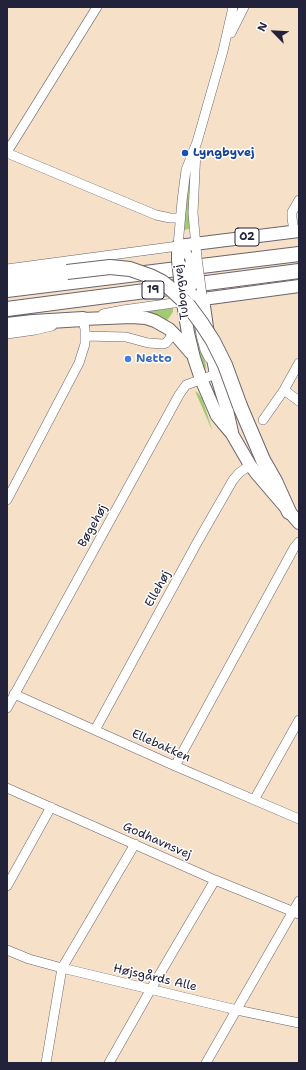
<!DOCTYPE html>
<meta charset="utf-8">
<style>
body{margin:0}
#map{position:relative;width:306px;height:1070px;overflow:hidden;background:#f6e0c7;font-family:"Shantell Sans",sans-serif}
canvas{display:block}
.frame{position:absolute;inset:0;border:8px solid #22223b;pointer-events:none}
.north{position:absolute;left:254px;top:12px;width:40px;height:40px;-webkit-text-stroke:3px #fff;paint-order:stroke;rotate:294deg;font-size:11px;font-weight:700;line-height:16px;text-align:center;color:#22223b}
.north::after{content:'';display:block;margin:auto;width:14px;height:18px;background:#22223b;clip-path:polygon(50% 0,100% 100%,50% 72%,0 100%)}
</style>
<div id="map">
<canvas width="306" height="1070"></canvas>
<div class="frame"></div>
<div class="north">N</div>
</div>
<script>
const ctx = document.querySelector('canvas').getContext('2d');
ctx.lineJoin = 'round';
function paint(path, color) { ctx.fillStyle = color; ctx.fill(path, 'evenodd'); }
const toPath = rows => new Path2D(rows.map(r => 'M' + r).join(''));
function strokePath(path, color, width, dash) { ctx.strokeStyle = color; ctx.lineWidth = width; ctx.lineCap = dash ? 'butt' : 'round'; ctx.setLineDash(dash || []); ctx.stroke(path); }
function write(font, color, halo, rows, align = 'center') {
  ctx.font = font + ' "Shantell Sans",sans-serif'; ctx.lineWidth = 3; ctx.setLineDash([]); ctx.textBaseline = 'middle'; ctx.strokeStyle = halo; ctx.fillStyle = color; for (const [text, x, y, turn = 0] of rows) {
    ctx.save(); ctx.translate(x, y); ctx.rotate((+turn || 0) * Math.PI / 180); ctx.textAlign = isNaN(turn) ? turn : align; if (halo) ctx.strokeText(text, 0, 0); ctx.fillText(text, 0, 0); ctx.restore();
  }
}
const green = toPath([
 [190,171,191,171,189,229,183,230,185,198],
 [173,308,173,312,166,322,143,312],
 [196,317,199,336,206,366,205,372,198,353,190,318],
 [195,391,198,393,202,398,212,429,212,430]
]);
const minor = toPath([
 [231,33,244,7],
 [196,150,193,213,197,258],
 [7,152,97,7],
 [7,153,156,215,170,218,180,218],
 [294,231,292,218,292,212,295,207,299,200],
 [178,246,182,201,186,170,197,142,223,51,233,7],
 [7,269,178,246,183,248,186,252,190,259],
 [195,296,201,335,205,350,209,358],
 [103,314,123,310,188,301],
 [7,334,35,330,52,326],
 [85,336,126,337,148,343,163,344,166,343,174,333],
 [284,390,299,401],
 [263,420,284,390,299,363],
 [7,500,79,363,85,344,85,329,83,319],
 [14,694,175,766,299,819],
 [7,708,179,395,186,385,216,374,214,370],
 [95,730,198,541,233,480,239,473,250,465],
 [175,766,294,548,299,542],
 [7,788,215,880,299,914],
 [254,800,299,720],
 [7,886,51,807],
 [7,950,29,959,62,968,237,1010,299,1023],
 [46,1063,62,968,135,844],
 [109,1063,151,989,215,880],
 [206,1063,299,901]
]);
const major = toPath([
 [178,260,178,246,299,231],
 [182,297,188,333,194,358,201,379,217,416,232,434,250,465,257,474,299,523],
 [83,319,131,317,146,318,155,321,169,329,178,338,191,353],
 [232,432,227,410,216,374,208,334,203,299,299,286]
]);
const highway = toPath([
 [7,280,67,272],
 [7,290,299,254],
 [7,309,299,271],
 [7,325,33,322,83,319],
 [240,406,263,460,275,481,289,512]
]);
const minorBridge = toPath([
 [197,258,202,295],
 [190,259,193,285],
 [182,265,186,275,188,287,190,290,195,296]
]);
const majorBridge = toPath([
 [178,260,182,297]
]);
const highwayBridge = toPath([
 [67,272,110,267,130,269,150,276,162,282,171,289,188,305,202,324,213,341,225,365,240,406]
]);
const markers = [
 [185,153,4,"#1a4fb4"],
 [128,359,4,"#3f7fe0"]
];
const shields = [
 [247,237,24],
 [153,290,22]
];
const shieldNames = [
 ["O2",247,237],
 ["19",153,290]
];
const transitNames = [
 ["Lyngbyvej",193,153]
];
const streetNames = [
 ["Tuborgvej",182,292,-97],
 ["Bøgehøj",93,526,-61],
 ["Ellehøj",158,589,-61],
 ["Ellebakken",161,746,24],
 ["Godhavnsvej",157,841,24],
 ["Højsgårds Alle",155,978,13]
];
const shopNames = [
 ["Netto",136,359]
];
paint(green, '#a4c974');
strokePath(minor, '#6c646c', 10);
strokePath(major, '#6c646c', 14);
strokePath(highway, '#6c646c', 16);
strokePath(minor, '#fff', 9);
strokePath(major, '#fff', 12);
strokePath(highway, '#fff', 14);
strokePath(minorBridge, '#6c646c', 10, []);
strokePath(majorBridge, '#6c646c', 14, []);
strokePath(highwayBridge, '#6c646c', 16, []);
strokePath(minorBridge, '#fff', 9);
strokePath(majorBridge, '#fff', 12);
strokePath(highwayBridge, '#fff', 14);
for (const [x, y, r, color] of markers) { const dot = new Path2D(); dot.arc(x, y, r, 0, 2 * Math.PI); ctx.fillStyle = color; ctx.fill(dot); strokePath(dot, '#fff', 1.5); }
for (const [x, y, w] of shields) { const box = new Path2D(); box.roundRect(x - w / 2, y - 9, w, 18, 3); ctx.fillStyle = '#fff'; ctx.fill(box); strokePath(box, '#22223b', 1); }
write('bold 11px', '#22223b', null, shieldNames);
write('bold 12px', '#164399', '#fff', transitNames, 'left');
write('12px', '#22223b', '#fff', streetNames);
write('bold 12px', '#366cbe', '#fff', shopNames, 'left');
</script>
